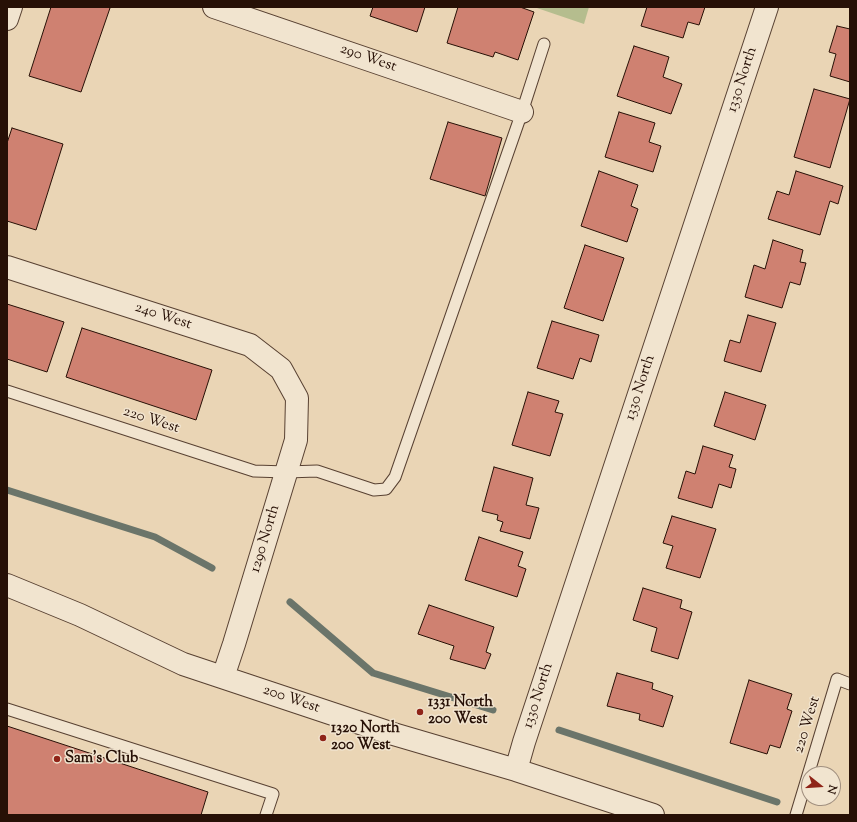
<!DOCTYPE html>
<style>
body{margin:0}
#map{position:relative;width:857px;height:822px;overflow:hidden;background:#ead5b5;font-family:"Sorts Mill Goudy",serif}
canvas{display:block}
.frame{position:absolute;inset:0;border:8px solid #271006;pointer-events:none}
.north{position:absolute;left:801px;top:766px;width:40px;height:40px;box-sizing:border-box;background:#f1e4cf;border:1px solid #a08f7f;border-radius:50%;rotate:107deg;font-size:11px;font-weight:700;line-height:16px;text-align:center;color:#271006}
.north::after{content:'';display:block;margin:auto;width:14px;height:18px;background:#8f2418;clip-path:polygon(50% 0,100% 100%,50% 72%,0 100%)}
</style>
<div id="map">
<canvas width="857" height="822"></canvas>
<div class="frame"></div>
<div class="north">N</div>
</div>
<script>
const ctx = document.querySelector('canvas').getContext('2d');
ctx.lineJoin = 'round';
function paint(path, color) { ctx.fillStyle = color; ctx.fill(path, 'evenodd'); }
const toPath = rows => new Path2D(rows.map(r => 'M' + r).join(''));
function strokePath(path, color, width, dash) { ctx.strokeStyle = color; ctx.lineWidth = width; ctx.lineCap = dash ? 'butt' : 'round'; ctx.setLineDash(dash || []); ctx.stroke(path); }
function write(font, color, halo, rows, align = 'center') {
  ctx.font = font + ' "Sorts Mill Goudy",serif'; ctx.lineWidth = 3; ctx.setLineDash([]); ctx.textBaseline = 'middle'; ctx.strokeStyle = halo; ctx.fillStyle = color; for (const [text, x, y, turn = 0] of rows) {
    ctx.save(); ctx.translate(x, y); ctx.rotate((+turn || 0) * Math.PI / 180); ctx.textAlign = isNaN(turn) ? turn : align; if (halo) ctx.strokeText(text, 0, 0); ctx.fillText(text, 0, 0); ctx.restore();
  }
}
const green = toPath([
 [534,7,589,7,584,24]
]);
const stream = toPath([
 [7,490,155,537,212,568],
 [290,602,373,673,493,710],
 [559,730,777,802]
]);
const building = toPath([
 [51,7,107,7,110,8,81,92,29,76,51,7],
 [373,7,425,7,417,32,370,16,373,7],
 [458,7,520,7,534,12,518,60,495,52,493,57,447,43,458,7],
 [647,7,705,7,699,25,688,22,683,38,641,26,647,7],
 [837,26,850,29,850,82,830,76,836,54,829,52,837,26],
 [634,46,669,57,663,77,682,84,671,114,617,96,634,46],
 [814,89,850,99,830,168,794,157,814,89],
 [619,112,655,123,649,142,661,146,653,172,605,157,619,112],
 [448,122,502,138,485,196,430,179,448,122],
 [12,128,63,144,36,230,7,221,7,143,12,128],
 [599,171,638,185,631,206,638,209,627,242,581,226,599,171],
 [796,171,843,186,838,204,830,201,820,235,768,219,777,191,789,195,796,171],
 [773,240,803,250,800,262,806,263,800,285,790,282,782,308,745,297,754,265,765,269,773,240],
 [585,245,624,258,603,321,564,308,585,245],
 [7,304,64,322,47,372,7,359,7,304],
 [748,315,776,323,761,372,724,361,730,340,740,343,748,315],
 [552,321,599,335,591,362,580,358,573,379,537,368,552,321],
 [82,328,212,370,196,420,66,377,82,328],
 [528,392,559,401,555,412,563,414,550,456,512,445,528,392],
 [725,392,766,405,755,440,714,426,725,392],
 [703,446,733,455,729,467,736,469,731,488,719,484,712,508,678,498,686,471,695,474,703,446],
 [494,467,533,478,526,505,539,508,530,539,500,531,503,522,497,520,498,515,482,511,494,467],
 [672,516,716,529,700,578,666,568,673,546,663,543,672,516],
 [479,537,523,552,518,566,526,569,517,597,465,580,479,537],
 [643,588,682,600,680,608,692,612,678,659,651,651,657,628,633,620,643,588],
 [429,605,494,627,486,652,491,654,485,669,450,659,454,646,418,634,429,605],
 [617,673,653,683,652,689,673,696,663,727,639,720,640,714,607,706,617,673],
 [749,680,792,694,787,709,792,711,780,748,770,745,767,754,730,743,749,680],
 [7,726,208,792,201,815,7,815,7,726]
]);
const lane = toPath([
 [7,391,254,471,287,472,317,471,374,490,386,489,395,477,522,112,544,44],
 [7,709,273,794,266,815],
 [796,815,837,679,850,684]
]);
const street = toPath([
 [214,7,522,112],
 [7,19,11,7],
 [7,267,250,345,281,369,297,398,296,440,234,644,223,677],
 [7,585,80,615,183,664,390,733,516,770,653,815],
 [516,770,524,742,767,7]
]);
const markers = [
 [420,712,4,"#8f2418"],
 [323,738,4,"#8f2418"],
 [57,759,4,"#8f2418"]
];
const streetNames = [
 ["290 West",368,59,19],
 ["1330 North",743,80,-72],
 ["240 West",163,317,18],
 ["1330 North",641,388,-72],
 ["220 West",151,421,18],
 ["1290 North",266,539,-73],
 ["1330 North",539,696,-72],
 ["200 West",291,700,19],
 ["220 West",808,725,-73]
];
const poiNames = [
 ["1331 North",428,703],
 ["200 West",428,720],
 ["1320 North",331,729],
 ["200 West",331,746],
 ["Sam's Club",65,759]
];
paint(green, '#b5bd8e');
strokePath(stream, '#6b756a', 7);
paint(building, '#cf8171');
strokePath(building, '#271006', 1);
strokePath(lane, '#584132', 13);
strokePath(street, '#584132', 24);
strokePath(lane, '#f1e4cf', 11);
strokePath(street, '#f1e4cf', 22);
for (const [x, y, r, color] of markers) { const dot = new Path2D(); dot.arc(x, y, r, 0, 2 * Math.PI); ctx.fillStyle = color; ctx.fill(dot); strokePath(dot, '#f1e4cf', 1.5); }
write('15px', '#271006', '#f1e4cf', streetNames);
write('bold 15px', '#271006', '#f1e4cf', poiNames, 'left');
</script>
